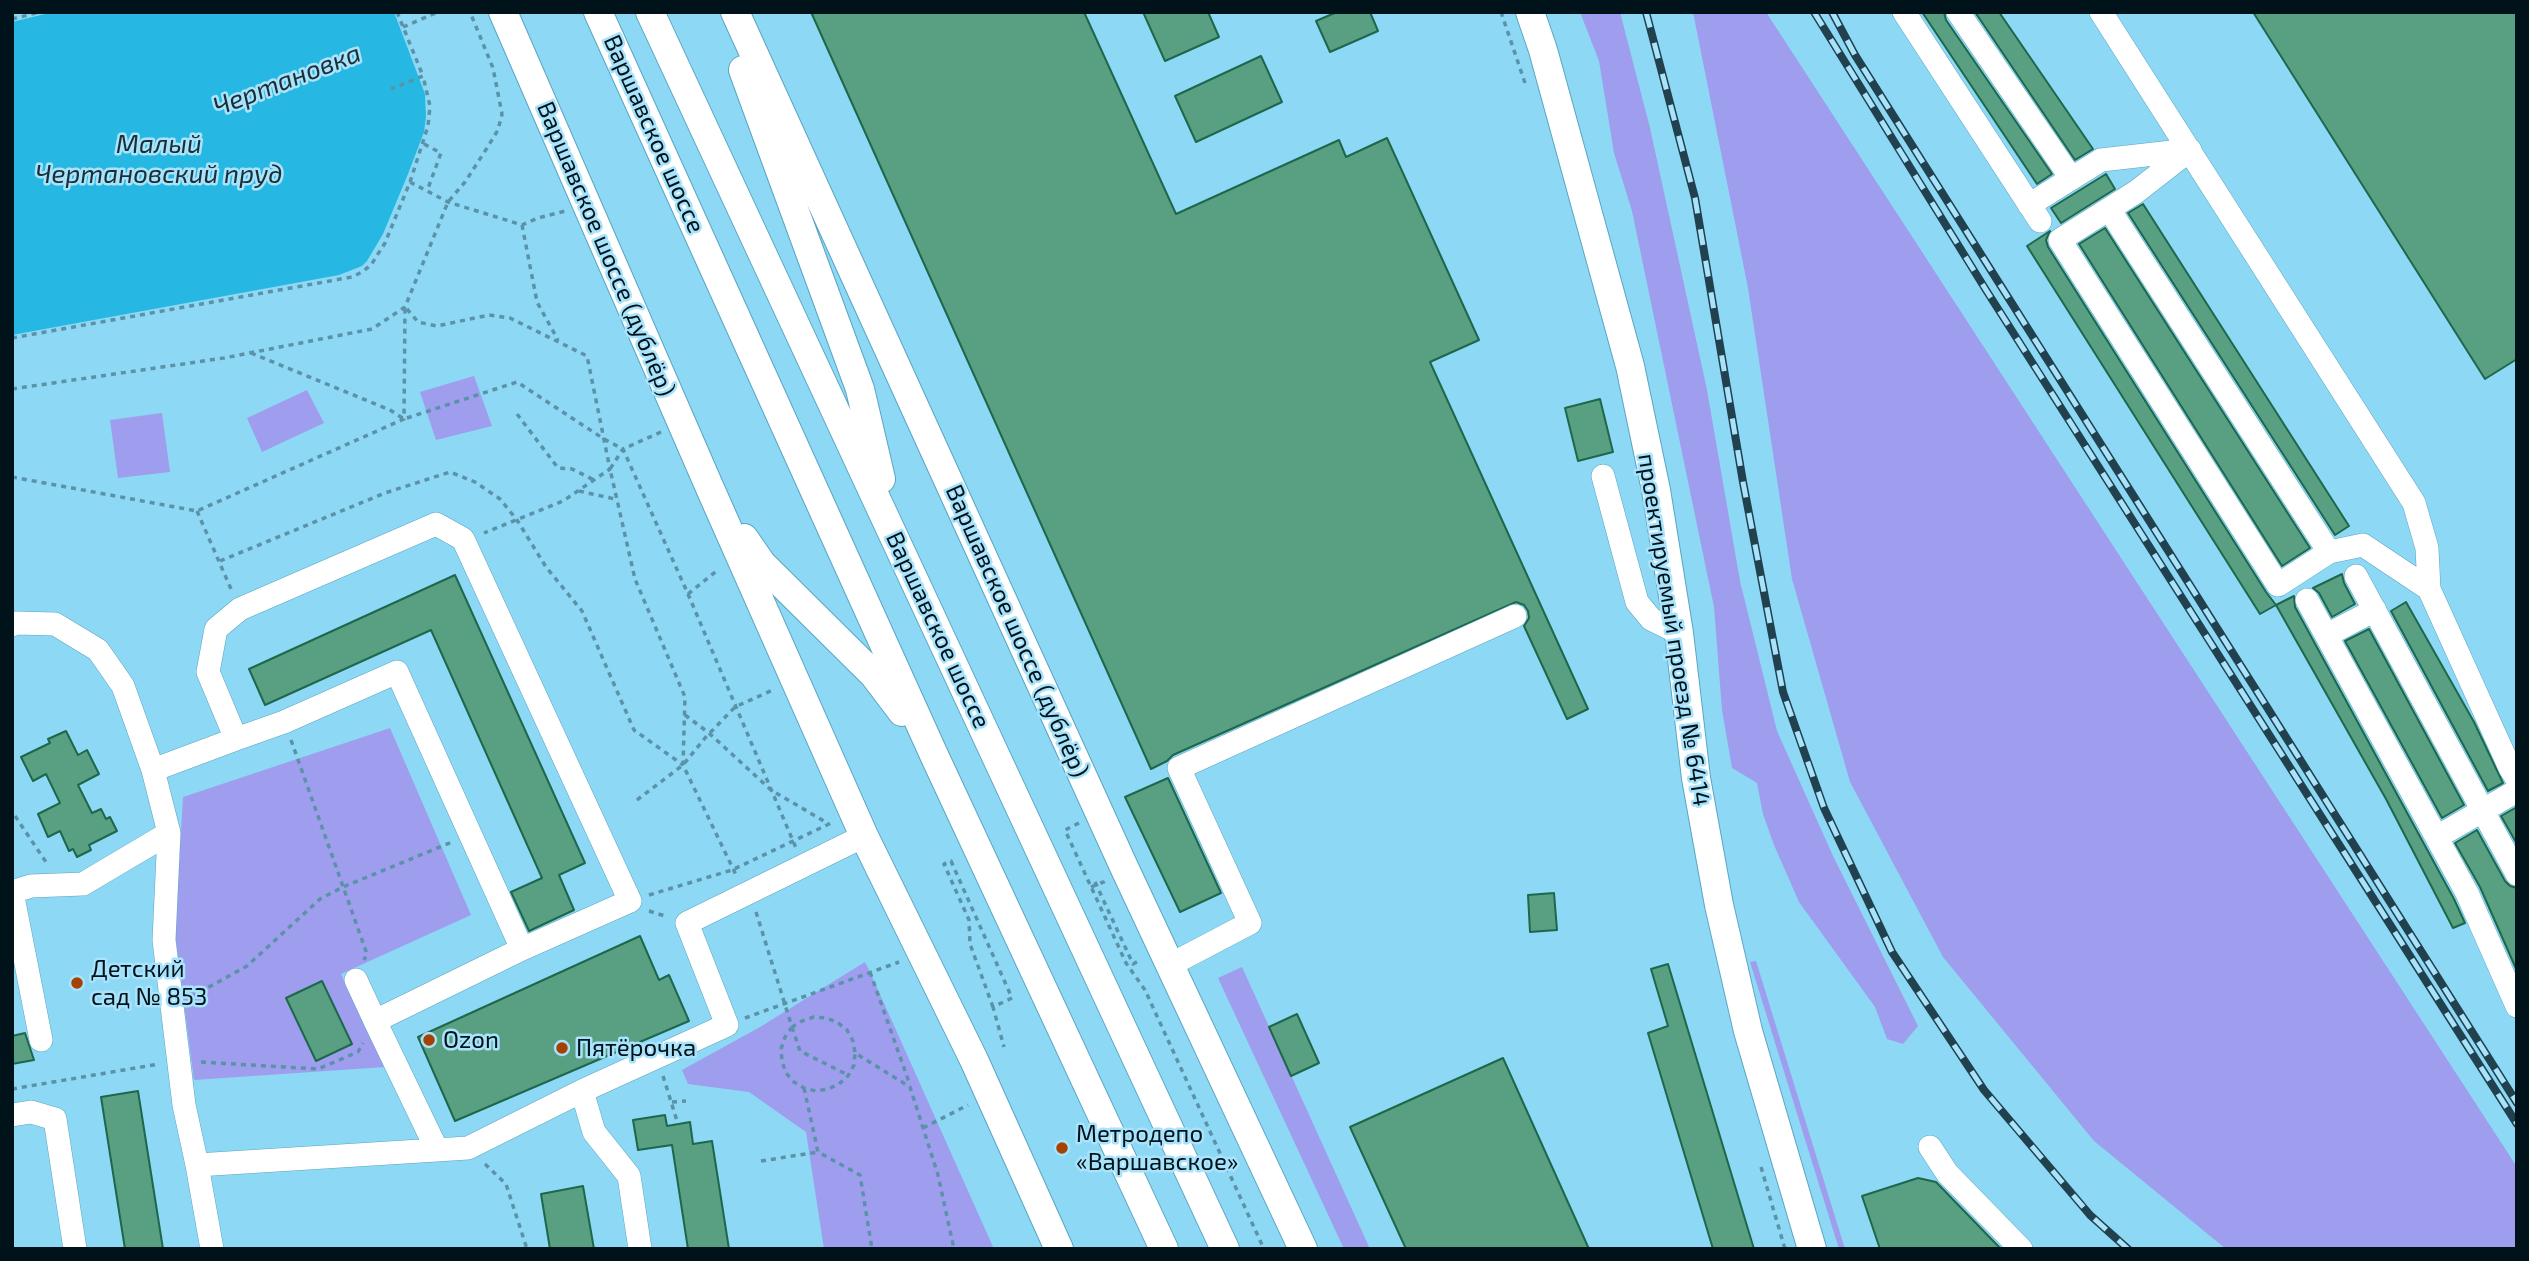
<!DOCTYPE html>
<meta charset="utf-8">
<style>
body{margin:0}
#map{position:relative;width:2529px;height:1261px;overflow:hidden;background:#8dd8f5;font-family:"Exo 2",sans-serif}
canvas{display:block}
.frame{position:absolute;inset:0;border:14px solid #00131b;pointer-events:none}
</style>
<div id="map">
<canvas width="2529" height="1261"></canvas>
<div class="frame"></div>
</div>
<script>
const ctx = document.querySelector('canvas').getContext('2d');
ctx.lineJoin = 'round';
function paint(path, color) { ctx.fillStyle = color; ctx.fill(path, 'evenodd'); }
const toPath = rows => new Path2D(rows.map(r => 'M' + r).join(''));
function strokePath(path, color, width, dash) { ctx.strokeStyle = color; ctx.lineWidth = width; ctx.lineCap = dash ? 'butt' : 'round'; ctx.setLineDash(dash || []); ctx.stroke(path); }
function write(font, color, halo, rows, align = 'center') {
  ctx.font = font + ' "Exo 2",sans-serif'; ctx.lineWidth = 5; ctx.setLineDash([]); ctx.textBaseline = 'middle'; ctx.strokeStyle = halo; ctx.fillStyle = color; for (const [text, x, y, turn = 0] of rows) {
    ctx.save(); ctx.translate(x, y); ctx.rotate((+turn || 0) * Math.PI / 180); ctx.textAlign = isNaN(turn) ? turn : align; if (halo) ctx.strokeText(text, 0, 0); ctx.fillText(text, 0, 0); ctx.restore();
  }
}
const green = toPath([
 [1580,12,1620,12,1650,128,1707,390,1740,581,1777,731,1833,856,1918,1026,1903,1044,1887,1039,1875,1007,1799,902,1774,845,1763,814,1757,783,1732,768,1722,710,1714,607,1632,211,1614,153,1599,61],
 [1693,12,1766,12,2517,1167,2517,1249,2226,1249,2094,1141,1943,957,1850,782,1792,579,1748,288],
 [474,376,492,426,436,440,420,392],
 [307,390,324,423,262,452,247,418],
 [162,413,170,472,118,478,110,420],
 [390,728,471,915,341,974,385,1067,194,1080,175,934,183,797],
 [1756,961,1845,1249,1839,1249,1750,962],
 [865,962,870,972,994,1249,824,1249,806,1132,749,1092,688,1084,682,1070,760,1027],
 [1242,967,1370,1249,1344,1249,1218,978]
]);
const water = toPath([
 [53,12,394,12,425,94,426,117,424,132,408,174,383,234,367,261,362,266,339,275,12,335,12,22]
]);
const building = toPath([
 [811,12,1084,12,1176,214,1339,140,1346,157,1387,138,1479,340,1430,362,1588,709,1567,719,1524,626,1529,618,1528,611,1524,605,1516,602,1173,755,1167,761,1151,769,811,12],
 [1143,12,1208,12,1219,37,1165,61,1143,12],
 [1337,12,1370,12,1378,31,1330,52,1316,21,1337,12],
 [1922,12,1944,12,1946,20,2052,174,2037,184,1922,12],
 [1975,12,1999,12,2093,149,2075,160,1975,12],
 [2253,12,2517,12,2517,359,2485,379,2253,12],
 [1261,56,1282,102,1196,142,1175,96,1261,56],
 [2106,174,2115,189,2061,223,2051,208,2106,174],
 [2143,204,2349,526,2335,535,2128,213,2143,204],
 [2105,228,2310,548,2282,566,2079,244,2105,228],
 [2050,231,2046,240,2048,247,2266,592,2276,605,2260,614,2027,246,2050,231],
 [1600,399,1613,452,1578,461,1565,408,1600,399],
 [2342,574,2344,583,2355,604,2332,617,2319,593,2313,588,2342,574],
 [455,575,585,863,559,875,574,910,529,931,511,892,542,878,431,630,265,705,249,669,455,575],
 [2294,596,2295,607,2454,899,2465,923,2453,928,2386,799,2276,605,2294,596],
 [2406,602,2474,722,2503,783,2488,791,2391,611,2406,602],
 [2369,629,2464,805,2442,818,2345,641,2369,629],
 [66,731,78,755,87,750,99,774,78,785,92,813,101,809,106,819,110,817,117,831,89,845,91,850,77,857,73,849,69,851,60,831,48,837,38,814,60,803,46,774,33,781,21,757,50,743,48,739,66,731],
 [1168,778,1221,893,1180,912,1125,797,1168,778],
 [2517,807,2517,844,2501,816,2517,807],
 [2477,830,2505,881,2510,886,2517,888,2517,971,2480,887,2455,843,2477,830],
 [1554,893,1557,930,1530,932,1528,895,1554,893],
 [640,936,659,980,669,975,689,1021,455,1121,418,1037,640,936],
 [1668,964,1754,1249,1713,1249,1648,1033,1668,1026,1651,969,1668,964],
 [322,981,352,1044,316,1061,286,998,322,981],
 [1297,1014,1319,1063,1291,1076,1269,1027,1297,1014],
 [25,1033,34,1060,12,1064,12,1036,25,1033],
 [1503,1058,1589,1249,1406,1249,1350,1127,1503,1058],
 [138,1091,163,1249,125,1249,101,1097,138,1091],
 [665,1115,667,1126,690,1122,693,1144,712,1141,729,1249,688,1249,672,1145,638,1150,633,1120,665,1115],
 [1918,1178,1936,1182,2001,1249,1880,1249,1862,1196,1918,1178],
 [583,1186,594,1249,550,1249,541,1194,583,1186]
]);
const path = toPath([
 [397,12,423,76],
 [1501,12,1525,83],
 [12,19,40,12],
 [403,27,438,12],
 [424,144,441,153,427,191],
 [410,182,448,202,522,225,538,218,565,211],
 [522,225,537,302,558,340],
 [407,309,418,322,437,326,489,315,510,318,587,356,610,469,563,501,484,533],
 [12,338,352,277,362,272,371,265,385,243,410,182,428,126,430,106,423,76,391,89],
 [251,353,390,410,404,419,517,382,604,439,623,449,688,594,796,848],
 [12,389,224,358,372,329,405,307,448,202,465,182,487,148,498,130,502,114,493,68,470,12],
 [517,414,558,468,572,469,594,480],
 [661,432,623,449,610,469,635,579,685,697,683,765,736,875],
 [12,477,197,511,404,419,405,307],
 [579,491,615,499],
 [197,511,231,589],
 [220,561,385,493,450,472,475,482,500,499,517,520,546,567,582,611,634,730,683,765],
 [688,594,719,569],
 [685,715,709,733,771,790,829,824],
 [291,740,367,954,364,960],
 [637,800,683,765,705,738,735,707,775,689],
 [15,816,48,865],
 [1079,823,1065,830,1126,963,1145,990,1264,1249],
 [1095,882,1133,964,1140,960],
 [1091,887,1103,882,1104,884],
 [649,895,732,870,829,824,832,820],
 [649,911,668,917],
 [756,912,792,1027,802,1021,814,1017,826,1018,837,1022,847,1030,853,1041,855,1053,910,1087,938,1175,954,1249],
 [870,972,910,1085],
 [191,997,247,966,320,899,343,887,452,842],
 [993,1007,970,944,969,920,944,864,951,861,1012,998,993,1007,1004,1047],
 [745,1018,899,962],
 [792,1027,785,1037,781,1049,782,1061,786,1073,794,1082,804,1088,816,1091,828,1089,839,1084,848,1076,854,1065,855,1053],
 [792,1027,800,1051,848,1075],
 [201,1062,318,1069,358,1052,363,1043],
 [663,1076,678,1124],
 [804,1088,818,1152,860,1175,872,1249],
 [12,1089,159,1064],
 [672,1102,686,1101],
 [923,1128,968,1105],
 [761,1161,818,1152],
 [485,1164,506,1184,527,1249],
 [1761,1167,1785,1249]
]);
const minor = toPath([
 [1904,12,2040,221],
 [1958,12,2071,178],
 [2101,12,2414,503,2427,548,2429,589,2510,768,2517,779],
 [2190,150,2136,192,2060,240,2278,585,2329,552,2363,545,2429,589],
 [2029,205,2101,160,2190,150],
 [2109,209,2329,552],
 [1603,476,1637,602,1651,619,1679,633],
 [2356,576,2517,874],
 [2307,600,2467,893,2517,1006],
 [12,625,16,623,55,624,98,650,123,686,153,770],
 [2327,635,2375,610],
 [236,739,284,722,397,672,522,949],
 [2437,837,2513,793],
 [1170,965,1250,923,1179,768,1515,616],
 [356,980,375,1021],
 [41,1040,12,892,31,886,83,884,169,833],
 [582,1091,594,1132,629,1176,640,1249],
 [12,1115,31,1112,55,1119,75,1249],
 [1930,1147,1947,1173,2021,1249],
 [197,1165,184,1105,164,940,169,833,153,770,236,739,208,672,216,629,240,609,436,524,463,539,630,901,522,949,375,1021,437,1150],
 [212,1249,197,1165,468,1148,582,1091,727,1025,687,923,864,836]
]);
const major = toPath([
 [503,12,709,486,864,836,974,1060,1059,1249],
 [598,12,934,755,1164,1249],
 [650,12,1225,1249],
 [735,12,1124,867,1303,1249],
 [1530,12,1543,50,1630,366,1656,490,1679,633,1696,778,1719,905,1748,1031,1812,1249],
 [743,70,860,389,881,479],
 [744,538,762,564,874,675,902,712]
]);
const rail = toPath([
 [1646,12,1695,198,1743,482,1783,692,1824,808,1892,952,1984,1090,2090,1215,2128,1249],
 [1814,12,1986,290,2517,1124],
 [1832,12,1855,55,2517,1103]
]);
const markers = [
 [77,983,7,"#a44103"],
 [429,1040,7,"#a44103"],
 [562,1048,7,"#a44103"],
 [1062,1148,7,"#a44103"]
];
const streetNames = [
 ["Варшавское шоссе",654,134,66],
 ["Варшавское шоссе (дублёр)",606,249,67],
 ["Варшавское шоссе",938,630,65],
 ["проектируемый проезд № 6414",1674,630,81],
 ["Варшавское шоссе (дублёр)",1017,631,66]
];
const poiNames = [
 ["Детский",91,969],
 ["сад № 853",91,997],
 ["Ozon",443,1040],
 ["Пятёрочка",576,1048],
 ["Метродепо",1076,1134],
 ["«Варшавское»",1076,1162]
];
const waterNames = [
 ["Чертановка",287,80,-21],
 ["Малый",159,144],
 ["Чертановский пруд",159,174]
];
paint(green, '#9f9dee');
paint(water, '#26b8e3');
paint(building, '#599f81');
strokePath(building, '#1d684c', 2);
strokePath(minor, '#5aa5c1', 24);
strokePath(major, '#5aa5c1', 30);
strokePath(path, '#5b92a8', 3.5, [5, 5]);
strokePath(minor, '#fff', 23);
strokePath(major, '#fff', 28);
strokePath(rail, '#21414e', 8);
strokePath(rail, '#a8e3fb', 5, [16]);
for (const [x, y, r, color] of markers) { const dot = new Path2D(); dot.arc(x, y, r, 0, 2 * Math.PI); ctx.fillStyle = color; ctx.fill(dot); strokePath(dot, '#a8e3fb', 2.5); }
write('24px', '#00131b', '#a8e3fb', streetNames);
write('24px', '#00131b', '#a8e3fb', poiNames, 'left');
write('italic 26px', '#192f37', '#a8e3fb', waterNames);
</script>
